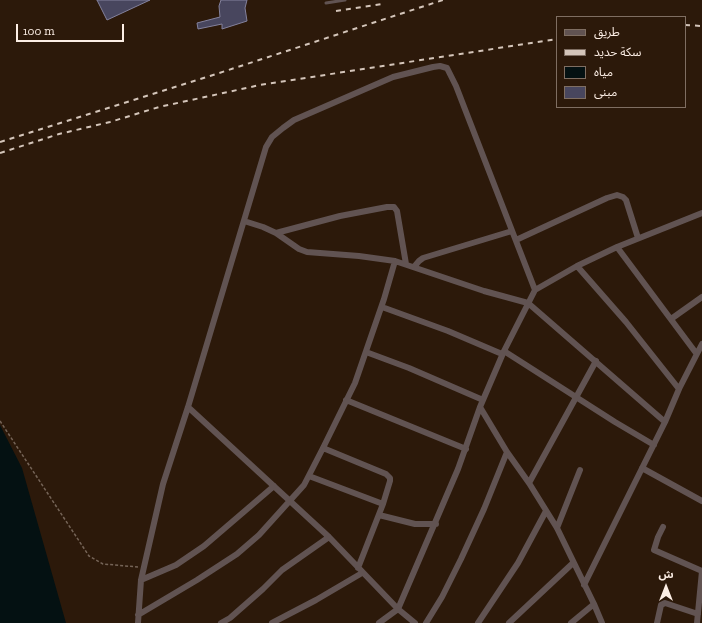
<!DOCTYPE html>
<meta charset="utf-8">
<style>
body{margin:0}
#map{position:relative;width:702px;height:623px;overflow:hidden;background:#2c190a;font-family:"Zilla Slab","Noto Sans Arabic",serif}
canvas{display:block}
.legend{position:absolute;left:556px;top:16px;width:130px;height:92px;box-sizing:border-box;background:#2c190a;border:1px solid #7f6e62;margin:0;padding:5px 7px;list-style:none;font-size:12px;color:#fceee5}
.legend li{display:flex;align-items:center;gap:8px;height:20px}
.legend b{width:20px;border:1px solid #7f6e62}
.north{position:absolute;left:646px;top:567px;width:40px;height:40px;-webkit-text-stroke:3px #2c190a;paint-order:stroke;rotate:0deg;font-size:11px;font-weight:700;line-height:16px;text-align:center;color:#fceee5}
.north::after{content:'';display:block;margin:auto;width:14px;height:18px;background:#fceee5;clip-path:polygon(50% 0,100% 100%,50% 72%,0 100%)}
.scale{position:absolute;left:16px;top:24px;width:108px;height:18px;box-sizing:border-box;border:2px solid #fceee5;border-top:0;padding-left:5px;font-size:12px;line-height:14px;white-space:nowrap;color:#fceee5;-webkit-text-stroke:3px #2c190a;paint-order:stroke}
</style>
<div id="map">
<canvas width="702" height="623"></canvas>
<ul class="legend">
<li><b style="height:5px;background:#615352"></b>طريق</li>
<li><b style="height:5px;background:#d4c5ba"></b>سكة حديد</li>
<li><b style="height:11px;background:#041112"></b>مياه</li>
<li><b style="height:11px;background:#48465e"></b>مبنى</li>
</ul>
<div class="north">ش</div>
<div class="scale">100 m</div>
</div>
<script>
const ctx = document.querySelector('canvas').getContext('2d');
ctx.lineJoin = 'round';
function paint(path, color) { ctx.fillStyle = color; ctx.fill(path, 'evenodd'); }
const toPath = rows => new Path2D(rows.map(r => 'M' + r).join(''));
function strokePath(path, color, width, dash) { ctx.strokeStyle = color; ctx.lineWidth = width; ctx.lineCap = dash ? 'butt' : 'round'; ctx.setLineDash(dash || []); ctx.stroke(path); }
const water = toPath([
 [0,425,22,468,66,623,0,623]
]);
const building = toPath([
 [97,0,150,0,107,20,97,0],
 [221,0,247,0,245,8,247,21,222,29,222,24,198,29,197,23,220,17,219,6,221,0]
]);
const path = toPath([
 [0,421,89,556,103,564,138,567]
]);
const lane = toPath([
 [326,3,345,0]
]);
const street = toPath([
 [244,221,263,227,276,233,299,249,307,252,359,256,395,261],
 [276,233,340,216,387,207,394,207,397,211,406,264],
 [516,240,607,198,617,195,623,197,626,200,638,238],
 [617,247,696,353],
 [577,266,626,322,679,389],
 [414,267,419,261,423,258,512,231],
 [382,307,448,331,502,354],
 [671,319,702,297],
 [504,351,615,422,654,445],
 [366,352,409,368,483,400],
 [346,400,466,449],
 [188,407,329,537,398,609,415,623],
 [323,448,386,474,390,478,390,481,383,504,358,568],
 [642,468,702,501],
 [309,476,383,504],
 [529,483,596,361],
 [379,515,415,524,436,524],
 [663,527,658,537,654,550,702,571],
 [557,528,580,470],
 [141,580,176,565,204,546,274,486],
 [584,585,665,422,679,389,702,344],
 [138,615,197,580,237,554,259,535,304,485,323,448,355,383,384,299,395,261,484,291,528,303,665,422],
 [138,623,141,580,163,484,188,407,266,147,272,137,283,128,294,120,393,77,433,67,440,66,447,68,456,86,535,290],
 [221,623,230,618,263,589,282,570,329,537],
 [272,623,316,600,362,573],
 [379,623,398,609,458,469,480,407],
 [426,623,442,597,461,559,484,509,507,452],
 [478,623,518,563,546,511],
 [509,623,573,563],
 [571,623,594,604],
 [602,623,594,604,557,528,529,483,507,452,480,407,504,351,535,290,577,266,617,247,702,213],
 [657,623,661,605,665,603,698,614],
 [697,623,702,571]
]);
const rail = toPath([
 [336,11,382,4],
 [685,25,702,26],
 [0,142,210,76,443,0],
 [0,153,59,134,110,122,159,107,260,85,557,39]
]);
paint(water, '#041112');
paint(building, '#48465e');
strokePath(building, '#84829d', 1);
strokePath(path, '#756457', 1.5, [3, 2]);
strokePath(lane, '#615352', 3);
strokePath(street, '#615352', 6);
strokePath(rail, '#d4c5ba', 2, [5, 5]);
</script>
